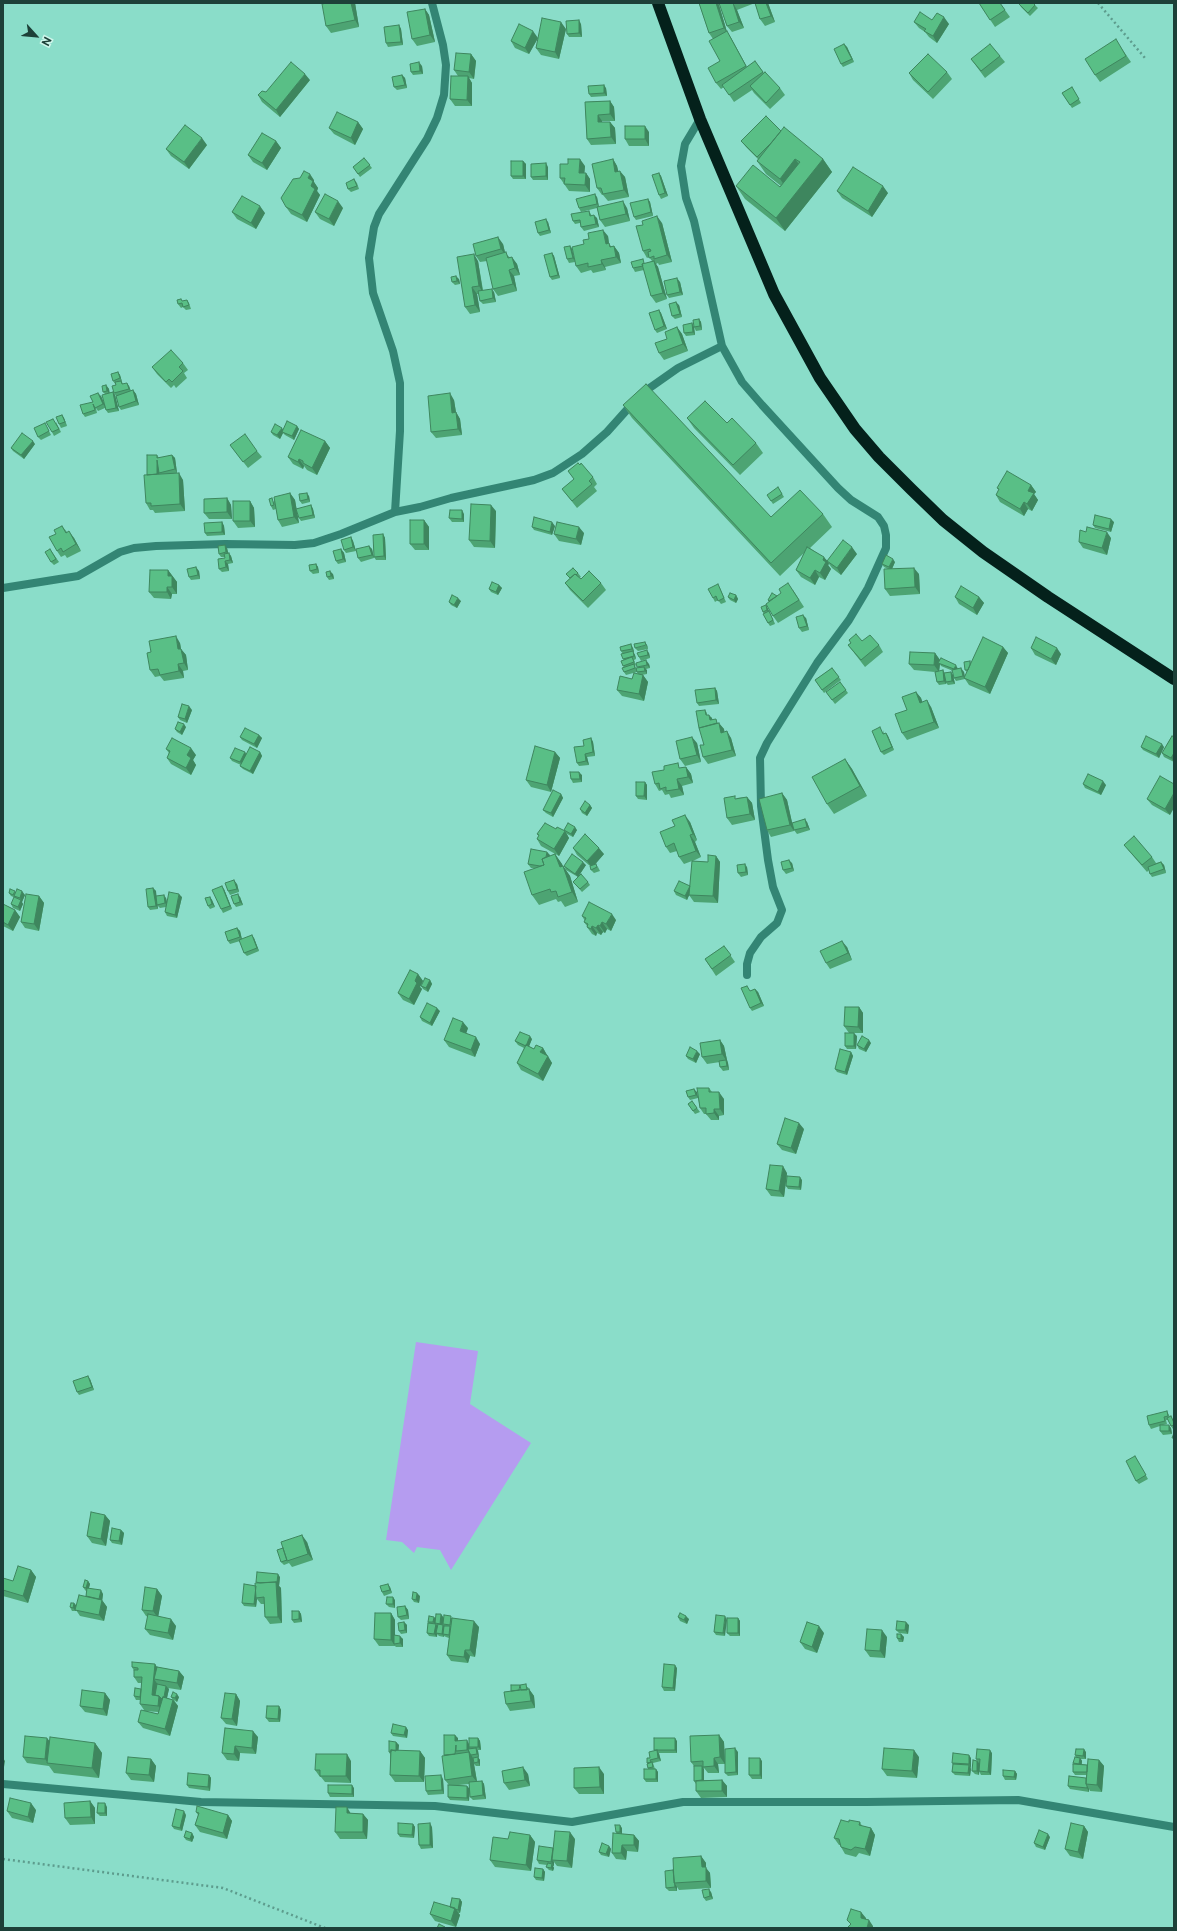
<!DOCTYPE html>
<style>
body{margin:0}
#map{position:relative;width:1177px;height:1931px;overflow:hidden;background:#8addc9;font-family:"Public Sans",sans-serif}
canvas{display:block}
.frame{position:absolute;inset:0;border:4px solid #1d4038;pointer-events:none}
.north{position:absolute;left:16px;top:16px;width:40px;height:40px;-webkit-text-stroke:3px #cdf5ea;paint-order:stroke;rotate:117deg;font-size:11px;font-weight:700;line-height:16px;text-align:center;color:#1d4038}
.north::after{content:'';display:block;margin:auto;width:14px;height:18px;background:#1d4038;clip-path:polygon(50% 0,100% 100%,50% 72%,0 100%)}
</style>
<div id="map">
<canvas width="1177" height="1931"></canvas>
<div class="frame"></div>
<div class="north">N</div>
</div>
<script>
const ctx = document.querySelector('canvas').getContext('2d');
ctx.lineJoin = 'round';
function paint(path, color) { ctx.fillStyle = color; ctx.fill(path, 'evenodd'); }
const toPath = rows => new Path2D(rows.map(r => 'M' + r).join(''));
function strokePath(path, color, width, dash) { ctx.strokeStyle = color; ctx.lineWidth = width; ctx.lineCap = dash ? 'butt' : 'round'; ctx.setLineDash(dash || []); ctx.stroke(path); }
const green = toPath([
 [416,1342,478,1351,470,1404,531,1443,451,1570,440,1550,417,1547,414,1553,402,1542,386,1540]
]);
const path = toPath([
 [1098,3,1145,58],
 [3,1859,223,1888,325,1928]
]);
const street = toPath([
 [700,119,685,144,681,166,686,198,694,221,722,346,742,382,762,405,838,488,851,500,878,517,884,526,886,535,886,548,868,588,849,620,817,663,767,743,760,758,761,806,768,860,773,887,782,910,777,923,761,937,750,953,747,964,747,975],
 [641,394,678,368,722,346],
 [395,512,400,431,400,383,393,351,373,293,369,258,374,227,379,214,427,139,437,118,444,95,446,65,443,45,432,3],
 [3,588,78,576,120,552,134,548,156,546,225,544,295,545,314,543,341,534,395,512,420,507,451,498,534,480,553,473,582,454,607,432,633,403],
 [3,1784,201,1802,435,1806,572,1822,683,1802,867,1802,1018,1800,1174,1827]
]);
const highway = toPath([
 [658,3,700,119,774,294,820,378,855,429,879,457,911,489,943,520,983,552,1048,597,1174,679]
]);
const wall = toPath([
 [327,3,355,3,359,27,331,33,326,26],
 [699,3,718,3,719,5,727,32,731,38,747,67,755,61,764,73,780,88,785,95,770,109,754,93,752,90,734,102,724,87,721,89,716,83,720,61,713,39,709,33],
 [719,3,755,3,737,10,744,28,732,32,727,26],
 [755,3,768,3,775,22,765,26,760,19],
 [979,3,1000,3,1010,17,995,27],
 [1019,4,1035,5,1038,8,1030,16,1021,7],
 [425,9,429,15,435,42,417,46,412,39],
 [932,20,949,24,937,43,929,37,925,32,919,28,914,22],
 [581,24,582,37,569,37,567,34],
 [399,25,401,29,403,45,388,47,386,43],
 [566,29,559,59,541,55,536,48],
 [538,38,529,54,515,48,511,41],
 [844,44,847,47,854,62,843,67,841,64],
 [1120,46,1131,62,1100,82,1095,75],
 [471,54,476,61,474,79,469,78,472,83,472,106,455,106,450,99,458,76,454,70],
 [1000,56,1005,62,985,78,971,59],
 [422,66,423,74,413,75,411,72],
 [947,72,952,79,933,99,913,80,909,73],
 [402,75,405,78,407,88,397,90,394,87],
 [310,80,280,117,262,102,258,95,266,92],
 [1072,87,1081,103,1072,108,1062,93],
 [606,88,607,96,591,97,589,94],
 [610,101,614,107,615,121,602,121,602,122,610,122,615,128,616,144,591,145,587,139,585,102],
 [358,122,363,129,355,145,334,134,329,128],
 [781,131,823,159,832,172,785,231,745,199,736,186,780,187,781,186,766,174,757,161,758,159,746,147,741,141],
 [649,132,649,146,629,146,625,139],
 [276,141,281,148,267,170,253,162,248,155],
 [207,145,189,169,171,156,166,149],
 [364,158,372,168,360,177,353,167],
 [613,159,617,166,618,171,625,177,629,197,608,201,603,195,602,195,597,188],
 [523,161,526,164,526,179,513,179,511,176],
 [585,166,584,173,586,173,590,179,590,192,569,191,560,178],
 [548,167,548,180,533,180,531,177],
 [659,173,661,176,668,196,661,199,659,195],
 [354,179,357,183,359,189,351,192,348,189],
 [314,180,314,182,318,188,317,191,320,195,307,222,291,214,286,207],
 [837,191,888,193,872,217,842,198],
 [597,197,599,207,627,208,630,221,605,227,600,220,597,208,581,212,579,208],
 [648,199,650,202,653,216,636,220,634,217],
 [343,208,334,226,320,219,315,212],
 [589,211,592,216,597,218,599,227,584,231,581,227,580,223,575,224,573,221],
 [232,212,265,213,256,229,237,219],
 [548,222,551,233,540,236,538,233],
 [662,223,672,262,659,265,658,263,656,264,658,267,667,299,656,303,651,296,644,270,635,272,633,268,652,261,649,257,647,258,643,251],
 [608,236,609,244,611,247,614,246,619,253,621,263,605,267,606,270,593,273,591,270,581,273,576,266,584,244],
 [503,244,505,253,517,264,520,275,514,276,517,291,498,296,493,289,487,261,480,262,476,256],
 [570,246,572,249,575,262,569,263,567,259],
 [552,253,554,256,560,278,552,280,550,277],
 [478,261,483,290,494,292,496,302,483,304,480,301,479,294,477,294,480,312,470,314,465,307],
 [459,279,460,284,455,285,452,282],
 [680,282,683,295,669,298,667,295],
 [187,300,189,303,191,309,186,310,183,307,181,308,178,304],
 [679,305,682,317,675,319,672,316],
 [659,310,661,313,667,329,657,333,655,330],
 [699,319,701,322,702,330,696,331,694,327],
 [692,323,694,327,695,335,686,336,684,333],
 [677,327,682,334,688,351,664,360,659,353,667,339],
 [183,363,188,370,184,373,187,378,176,388,174,385,171,388,157,374,152,367],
 [118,372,120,375,122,382,123,384,129,386,131,391,133,390,136,394,139,405,121,410,119,407,116,396,114,393,116,385,113,381],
 [106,385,109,389,109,393,113,392,115,395,119,411,108,413,106,410,105,408,98,411,96,408,97,413,85,417,83,414,93,402,101,396,105,405,105,394,103,392],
 [454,400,456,412,460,419,462,435,436,438,431,432],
 [623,405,771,517,823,514,832,527,810,548,828,561,857,554,841,575,832,568,829,564,828,565,831,569,825,580,819,577,815,585,801,577,796,570,804,553,780,576,632,418],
 [62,415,64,418,67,426,61,428,59,424],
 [687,418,727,423,756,443,763,453,740,475,694,428],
 [56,422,61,432,54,436,52,432],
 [297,426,299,429,294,440,285,435,283,433,280,439,273,435,271,432,283,430],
 [47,427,51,435,41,440,38,437],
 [325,441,330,448,317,475,307,470,304,466,303,469,293,464,288,457],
 [35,444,24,459,13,451,11,448],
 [230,445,257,451,262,457,248,468],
 [157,455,159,458,172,455,175,458,177,473,173,474,183,480,185,511,155,513,153,510,150,510,146,503,147,475],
 [580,465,593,477,597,484,594,487,597,491,577,508,562,489,574,479,568,471],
 [1031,485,1036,492,1034,494,1038,500,1032,511,1028,509,1024,516,1000,502,996,495,999,490,997,488],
 [778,487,784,497,773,504,771,501],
 [290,493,295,500,299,523,282,527,278,520,276,509,273,510,271,506,274,501],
 [309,496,310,502,302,504,300,501],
 [227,498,231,505,232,519,209,519,204,513],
 [250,501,254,508,255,527,238,528,233,521],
 [311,505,313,509,315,518,301,521,299,518],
 [496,511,495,548,474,547,469,540],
 [464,514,464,522,452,522,449,518],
 [424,520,429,527,429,550,415,550,410,544],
 [222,522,224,526,225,535,207,536,205,533],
 [1114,522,1111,532,1095,528,1093,525],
 [62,526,67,532,74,538,81,551,67,558,65,555,61,557,57,551,56,534],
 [555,526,552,535,534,530,532,527],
 [584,533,581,545,559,541,554,534],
 [383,534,385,538,386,560,376,560,374,557],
 [351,537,353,541,356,551,346,553,344,550],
 [1111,538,1107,555,1083,548,1079,542],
 [369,546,372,549,374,558,361,562,358,558],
 [227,548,228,553,231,556,233,563,228,564,229,571,222,572,219,569,225,558,225,557,221,557,219,554],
 [50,549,59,562,54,565,51,562],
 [341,549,344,553,346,562,338,564,336,561],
 [895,562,892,569,919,574,920,594,890,596,885,589,888,569,884,567,882,564],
 [316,564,318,567,319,573,313,574,310,571],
 [168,570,177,582,177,594,172,594,171,599,154,598,149,592],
 [199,571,200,579,191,580,189,577],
 [578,573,581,577,579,578,581,579,601,583,606,590,588,608,570,590,565,583,570,578,566,574],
 [333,574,334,579,329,580,327,577],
 [499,585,502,588,498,595,491,592,489,589],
 [720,588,726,602,721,604,718,600,715,602,713,598],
 [793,590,804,607,778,623,773,616,768,600],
 [736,595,738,599,736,603,730,600,728,597],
 [955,597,979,597,984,603,977,615,959,604],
 [461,601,457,608,451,605,449,602],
 [766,605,768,609,775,624,770,626,768,623,763,612],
 [806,618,809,630,802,632,799,628],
 [849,640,862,641,879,645,883,652,865,667,848,645,851,643],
 [180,643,181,649,186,655,188,670,183,671,184,678,164,681,160,676,155,677,150,670,151,652],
 [647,645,648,649,638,651,635,648],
 [1003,647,1008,653,990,694,969,685,965,679,956,681,954,678,953,671,941,666,940,664,939,671,943,670,944,673,951,672,953,675,955,684,948,685,946,683,946,684,939,685,937,682,935,672,914,670,909,664,935,653,940,660,964,672,965,677,967,672,965,670,970,661,971,663],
 [633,648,634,652,633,652,635,655,636,659,634,660,636,665,635,666,636,668,638,668,637,667,649,664,650,668,646,669,647,674,642,675,643,675,648,682,644,701,622,696,617,690,638,674,637,672,626,675,624,672,624,667,623,666,624,660,623,659,623,654,621,651],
 [1031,648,1061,654,1056,665,1035,655],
 [649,653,650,658,641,661,639,657],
 [832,668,841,680,824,693,815,680],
 [840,682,848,693,835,704,826,692],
 [715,688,717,691,719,704,699,706,697,703],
 [916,692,921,698,922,702,931,707,939,728,907,740,902,733,907,710],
 [192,710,187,723,180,720,178,717],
 [705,710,707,713,707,715,712,718,712,720,718,723,724,729,724,732,731,738,736,756,708,764,703,757],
 [186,727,182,735,177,732,175,729],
 [883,730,884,734,886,733,888,736,894,750,884,755,881,752],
 [259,735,262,738,257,748,242,740,240,737],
 [1172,736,1174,762,1164,757,1162,753],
 [591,738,593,742,595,756,587,757,589,765,579,766,577,763,584,746],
 [697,743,701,762,685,766,680,759],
 [1141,747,1164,747,1159,758,1143,750],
 [166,749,196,755,193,760,196,765,191,775,171,764,167,758,169,753],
 [245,752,246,754,260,752,262,756,253,774,243,769,240,766,241,765,232,761,230,758],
 [555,752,560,758,551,792,531,787,526,780],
 [845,759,852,769,867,796,834,814,827,804],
 [686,767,691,774,693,783,682,786,684,795,671,798,669,794,665,795,662,790,659,791,655,784,681,768],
 [582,775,582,782,573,783,571,779],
 [645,782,647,785,647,800,638,799,636,796],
 [1083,784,1106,785,1101,795,1085,788],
 [1174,784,1170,815,1152,805,1147,799],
 [782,793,787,800,792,823,807,822,810,830,797,834,794,830,794,831,771,837,767,830],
 [561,794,563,798,553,817,546,813,543,810],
 [747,797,752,803,755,820,732,825,727,818,737,798],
 [590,805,592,808,587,816,582,813,580,809],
 [690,822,697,840,695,842,701,857,693,861,708,862,716,856,720,862,718,903,694,902,689,895,687,900,676,895,674,891,690,886,692,861,684,864,679,857,677,851,670,853,666,847],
 [556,829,565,831,569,838,559,856,541,846,537,839,539,836,537,834],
 [564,830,577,830,573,837,567,834],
 [1124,845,1152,857,1156,863,1161,862,1164,865,1166,873,1152,877,1150,874,1149,870,1147,872,1129,851],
 [573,848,604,854,595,864,598,867,600,871,594,873,591,870,590,866,577,855],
 [547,852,550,856,555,854,570,876,578,902,565,907,561,901,558,902,556,899,539,905,532,895,534,868,531,868,528,864],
 [792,863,794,871,786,874,783,870],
 [586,865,578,877,566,870,564,866],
 [747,867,748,875,741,877,738,873],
 [573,882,588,882,590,885,582,892],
 [237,884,239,892,230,895,228,891],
 [153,888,156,891,156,896,166,898,167,902,182,897,177,918,167,916,165,912,166,907,160,908,157,905,158,909,150,910,148,907],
 [224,889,232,909,223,913,221,909],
 [16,892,25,895,22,902,21,901,23,904,20,911,13,908,11,904,16,898,11,896,9,893],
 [39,896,44,903,39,931,25,928,21,922],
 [210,897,212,900,215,907,210,909,208,906],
 [240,897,243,905,236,907,234,904],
 [3,904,15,910,20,917,13,931,3,926],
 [582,916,616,920,611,931,607,929,605,933,603,932,601,935,597,933,596,936,592,934,587,927,587,926,584,922,585,921],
 [237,928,240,931,242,939,254,938,259,951,247,956,244,953,240,941,230,944,228,941],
 [724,946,735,962,716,976,705,959],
 [847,947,852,960,830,969,826,963],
 [418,974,423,981,420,987,422,989,414,1005,403,1000,398,993],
 [430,980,432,984,428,992,423,989,421,986],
 [750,989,750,991,755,989,758,992,764,1006,752,1011,750,1008],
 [859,1007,863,1013,863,1033,849,1033,844,1026],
 [440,1011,432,1026,422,1021,420,1017],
 [468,1028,466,1033,480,1044,475,1057,449,1047,444,1040],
 [857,1036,856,1049,847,1049,845,1046],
 [532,1039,529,1046,534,1049,543,1048,547,1055,547,1056,552,1063,543,1081,521,1070,517,1063,524,1048,518,1045,515,1041],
 [720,1040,724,1046,727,1060,728,1063,729,1070,723,1071,720,1067,720,1062,707,1064,702,1057],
 [871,1043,866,1052,859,1049,857,1045],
 [851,1052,853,1056,847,1075,837,1072,835,1069],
 [700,1054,696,1063,688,1059,686,1056],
 [709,1088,712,1092,724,1099,724,1115,719,1116,719,1120,711,1120,706,1114,704,1114,700,1108,698,1098,690,1100,688,1097,697,1092,698,1097],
 [692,1101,700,1112,695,1114,688,1104],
 [804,1129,796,1154,782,1150,777,1144],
 [787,1173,784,1197,771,1196,766,1189],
 [802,1180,801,1190,788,1189,786,1186],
 [90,1379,94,1390,79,1395,77,1392],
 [1167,1411,1170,1417,1171,1416,1174,1422,1174,1429,1173,1429,1171,1426,1168,1420,1166,1420,1167,1424,1163,1425,1171,1428,1172,1434,1163,1435,1160,1431,1160,1426,1151,1429,1149,1425],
 [1135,1456,1148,1479,1139,1484,1136,1481],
 [105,1515,110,1521,106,1546,92,1543,87,1536],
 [121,1530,124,1533,122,1545,112,1543,110,1540],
 [307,1542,313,1560,292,1567,289,1563,284,1565,281,1562],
 [31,1570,36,1577,28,1603,3,1596,3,1578,13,1581],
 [280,1577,279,1586,281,1588,282,1623,270,1624,265,1617,264,1604,261,1604,257,1599,256,1607,244,1606,242,1603,256,1586,257,1583,256,1582],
 [88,1581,90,1584,89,1588,103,1594,102,1600,107,1607,104,1621,80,1616,76,1610,76,1611,72,1611,70,1607,74,1603,76,1606,86,1596,86,1591,85,1590,83,1587],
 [390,1587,392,1593,384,1596,382,1592],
 [157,1589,162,1596,158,1616,176,1626,173,1640,150,1635,145,1629,148,1617,146,1616,142,1610],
 [420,1596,419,1603,414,1602,412,1599],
 [395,1600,395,1608,389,1607,386,1604],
 [405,1606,408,1610,409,1619,401,1620,398,1617],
 [299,1611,301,1614,302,1622,294,1623,292,1620],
 [391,1613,395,1620,395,1635,403,1639,403,1647,396,1647,395,1646,379,1646,374,1639],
 [716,1615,725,1636,716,1635,714,1632],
 [678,1617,689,1619,687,1624,680,1621],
 [435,1618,453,1618,479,1627,475,1657,470,1656,468,1663,451,1661,447,1655,449,1638,446,1637,444,1636,444,1637,439,1636,437,1634,437,1637,429,1636,427,1633,429,1623,428,1622],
 [738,1618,740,1621,740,1636,730,1636,727,1633],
 [404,1622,407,1625,407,1633,401,1634,399,1631],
 [909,1625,908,1634,899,1633,896,1630],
 [824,1633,817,1653,805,1649,800,1642],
 [901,1634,904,1637,903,1642,899,1642,897,1638],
 [887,1637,885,1658,870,1657,865,1650],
 [155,1664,157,1667,179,1671,184,1677,181,1690,168,1688,169,1689,167,1698,173,1700,171,1697,179,1697,177,1702,174,1700,178,1706,170,1736,143,1728,138,1722,144,1710,140,1704,140,1700,136,1700,134,1696,141,1689,142,1683,138,1683,134,1677,134,1671,132,1667],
 [145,1711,158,1712,158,1714],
 [677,1668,675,1691,664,1691,662,1687],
 [528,1687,529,1690,529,1689,534,1696,535,1708,510,1711,506,1704,511,1691],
 [105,1693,110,1700,107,1716,85,1712,80,1706],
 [236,1694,240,1701,237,1726,226,1724,221,1718],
 [279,1706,281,1710,280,1722,269,1722,266,1718],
 [225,1728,258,1737,256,1754,240,1753,239,1761,227,1760,222,1753],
 [408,1730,407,1738,393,1736,391,1733],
 [719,1735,724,1742,725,1764,718,1764,719,1773,708,1773,704,1768,703,1768,704,1769,704,1780,722,1780,727,1786,727,1797,701,1798,696,1791,696,1784,694,1781,694,1766,691,1762],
 [458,1738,458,1741,469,1744,478,1738,480,1741,481,1750,478,1750,479,1757,478,1757,480,1760,480,1766,476,1766,474,1764,477,1781,482,1781,484,1784,486,1799,473,1800,470,1797,469,1790,469,1801,450,1800,448,1797,449,1785,445,1780,444,1755],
 [469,1784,469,1789,467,1786,459,1785],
 [50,1741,95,1743,102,1753,99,1778,54,1773,49,1766,27,1763,23,1757],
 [677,1741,677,1753,659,1753,661,1761,653,1763,655,1769,658,1772,658,1782,646,1782,644,1779,648,1769,647,1763,655,1751,654,1750],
 [396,1742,399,1745,398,1751,420,1751,425,1758,424,1782,395,1782,390,1775,390,1754,389,1752],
 [738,1752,738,1775,728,1776,725,1773],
 [1086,1752,1086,1759,1081,1759,1082,1761,1082,1764,1087,1765,1099,1760,1104,1766,1102,1792,1090,1791,1089,1789,1089,1792,1070,1789,1068,1786,1086,1778,1086,1775,1075,1775,1073,1772,1074,1764,1073,1763,1076,1757,1075,1755],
 [992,1753,991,1775,981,1775,979,1771,979,1775,975,1774,972,1771,977,1761,976,1759],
 [919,1757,917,1778,887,1776,882,1769],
 [971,1758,971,1768,970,1767,971,1769,970,1776,955,1775,952,1772,953,1764,952,1763],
 [151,1759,156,1766,154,1782,131,1780,126,1773],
 [351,1761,351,1783,325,1782,321,1777,320,1777,315,1770],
 [762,1761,762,1779,752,1779,749,1775],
 [1015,1771,1017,1774,1016,1780,1005,1780,1003,1776],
 [528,1774,530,1786,509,1790,504,1783],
 [604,1774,604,1794,579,1794,574,1788],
 [209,1775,211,1778,210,1791,189,1788,187,1785],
 [443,1779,444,1794,428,1795,426,1791],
 [354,1788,354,1797,330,1797,328,1793],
 [90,1801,95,1808,95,1824,70,1825,65,1818],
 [107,1807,107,1816,100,1816,97,1813],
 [36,1810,33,1823,12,1818,7,1811],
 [196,1812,228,1815,232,1821,227,1839,200,1832,195,1825,198,1815],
 [351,1813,363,1814,368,1820,367,1839,340,1839,335,1832],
 [186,1815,182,1831,174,1829,172,1826],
 [849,1822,860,1822,862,1826,871,1828,875,1835,870,1856,859,1853,856,1857,845,1854,841,1847,840,1845,839,1845,834,1838],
 [413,1824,415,1827,414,1838,400,1837,398,1834],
 [1084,1826,1088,1832,1083,1859,1070,1856,1065,1849],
 [432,1827,433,1848,421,1849,419,1845],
 [622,1828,622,1834,634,1835,639,1841,638,1852,627,1851,626,1860,616,1859,612,1853,617,1834,616,1832],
 [192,1833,194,1837,192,1842,186,1840,184,1837],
 [530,1835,535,1842,531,1871,495,1867,490,1860,508,1839],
 [1050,1837,1045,1850,1036,1847,1034,1843],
 [575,1839,572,1868,557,1866,554,1862,554,1866,553,1866,554,1868,553,1871,549,1870,546,1867,547,1865,539,1864,537,1860,553,1848],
 [609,1846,611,1849,609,1857,601,1855,599,1852],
 [701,1856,706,1863,706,1868,710,1873,711,1888,679,1890,677,1887,677,1891,669,1891,666,1888,673,1870],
 [543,1869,545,1872,544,1881,536,1880,534,1877],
 [711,1892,713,1899,706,1901,704,1898],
 [460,1899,462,1902,460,1913,458,1913,460,1915,456,1927,435,1921,430,1914,450,1907]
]);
const shadedWall = toPath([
 [351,3,355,3,359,27,355,20],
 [716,3,718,3,719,5,727,32,731,38,750,73,746,66,728,35,724,28],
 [733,3,737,10,744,28,739,22],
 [766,3,768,3,775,22,771,16],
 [425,9,429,15,435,42,430,35],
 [944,17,949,24,937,43,933,36],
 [579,20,581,24,582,37,579,33],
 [561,22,566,29,559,59,555,52],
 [399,25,401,29,403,45,401,42],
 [533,31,538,38,529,54,525,48],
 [844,44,847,47,854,62,852,59],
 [471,54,476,61,474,79,469,72],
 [419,62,422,66,423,74,420,71],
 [305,74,310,80,280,117,276,110],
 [402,75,405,78,407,88,405,85],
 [468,76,472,83,472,106,467,100],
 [604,85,606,88,607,96,604,93],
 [610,101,614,107,615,121,610,114],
 [598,115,602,121,603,129,598,122],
 [358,122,363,129,355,145,351,138],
 [610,122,615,128,616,144,611,137],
 [645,126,649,132,649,146,645,139],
 [202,138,207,145,189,169,184,162],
 [276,141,281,148,267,170,262,163],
 [580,159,585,166,584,179,579,173],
 [613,159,617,166,620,178,615,172],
 [795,159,805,172,789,192,780,179],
 [823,159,832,172,785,231,776,218],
 [523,161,526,164,526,179,523,176],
 [546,163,548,167,548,180,546,176],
 [620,171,625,177,629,197,624,190],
 [586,173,590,179,590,192,585,185],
 [659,173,661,176,668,196,665,193],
 [310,174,314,180,314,182,318,188,317,191,320,195,307,222,302,215,311,186,308,178],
 [883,186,888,193,872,217,868,211],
 [595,194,597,197,599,207,597,204],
 [648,199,650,202,653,216,651,212],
 [338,201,343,208,334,226,329,219],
 [623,201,627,208,630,221,626,214],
 [260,206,265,213,256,229,251,223],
 [594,215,597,218,599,227,596,224],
 [657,216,662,223,672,262,667,255],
 [546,219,548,222,551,233,549,230],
 [603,230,608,236,609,244,614,250,606,244],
 [498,237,503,244,506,256,501,249],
 [570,246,572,249,575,262,573,258],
 [614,246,619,253,621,263,616,257],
 [552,253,554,256,560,278,558,275],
 [474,254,478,261,483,293,479,286],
 [512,257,517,264,520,275,515,268],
 [601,260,605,267,606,270,602,264],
 [654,261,658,267,667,299,663,293],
 [509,270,514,276,517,291,513,284],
 [456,276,459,279,460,284,457,281],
 [677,278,680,282,683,295,680,292],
 [472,287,477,294,480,312,475,305],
 [492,289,494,292,496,302,493,298],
 [676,302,679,305,682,317,680,314],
 [659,310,661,313,667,329,664,326],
 [699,319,701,322,702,330,700,326],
 [692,323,694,327,695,335,693,332],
 [677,327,682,334,688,351,683,344],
 [118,372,120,375,122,382,120,378],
 [127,383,129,386,131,392,129,389],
 [106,385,109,389,110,394,107,391],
 [133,390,136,394,139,405,136,401],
 [113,392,115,395,119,411,116,408],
 [98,393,101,396,106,408,103,404],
 [450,393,454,400,457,419,452,413],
 [456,412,460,419,462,435,458,429],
 [62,415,64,418,67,426,65,422],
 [297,426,299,429,294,440,292,436],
 [282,428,284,431,282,432,283,433,280,439,277,435],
 [33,441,35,444,24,459,21,455],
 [325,441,330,448,317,475,312,468],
 [172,455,175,458,177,473,175,469],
 [299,459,304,466,303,469,298,462],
 [157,460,159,463,159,479,157,476],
 [179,473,183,480,185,511,180,504],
 [1031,485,1036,492,1034,494,1038,500,1032,511,1027,504,1028,491],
 [290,493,295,500,299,523,294,517],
 [307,493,309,496,310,502,308,499],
 [227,498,231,505,232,519,227,512],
 [250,501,254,508,255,527,250,521],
 [1024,502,1028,509,1024,516,1020,509],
 [311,505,313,509,315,518,313,515],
 [491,505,496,511,495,548,490,541],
 [462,510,464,514,464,522,462,519],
 [1111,519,1114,522,1111,532,1109,529],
 [424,520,429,527,429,550,424,544],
 [222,522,224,526,225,535,222,532],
 [552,522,555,526,552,535,550,532],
 [579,527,584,533,581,545,576,539],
 [69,531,74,538,81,551,76,544],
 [1107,532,1111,538,1107,555,1102,548],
 [383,534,385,538,386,560,384,556],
 [351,537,353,541,356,551,353,547],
 [225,545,227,548,229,556,226,552],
 [369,546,372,549,374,558,372,555],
 [852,547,857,554,841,575,837,568],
 [341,549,344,553,346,562,343,559],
 [229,553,231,556,233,563,230,560],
 [824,557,828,562,827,561,829,564,828,565,831,569,825,580,820,573,823,560],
 [893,559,895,562,891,571,889,567],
 [225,561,228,564,229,571,226,567],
 [316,564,318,567,319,573,317,569],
 [196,567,199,571,200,579,198,575],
 [914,568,919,574,920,594,915,587],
 [168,570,177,582,177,594,172,587,168,576],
 [815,570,819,577,815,585,810,578],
 [330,571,333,574,334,579,331,576],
 [499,585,502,588,498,595,496,592],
 [167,587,172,594,171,599,167,592],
 [736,595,738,599,736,603,734,600],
 [979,597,984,603,977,615,973,608],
 [458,598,461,601,457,608,454,605],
 [766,605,768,609,775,624,767,610],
 [803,615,806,618,809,630,807,626],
 [176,636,180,643,181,649,186,655,188,670,184,663,178,649],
 [645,642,647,645,648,649,646,645],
 [631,644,633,648,634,652,632,649],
 [1003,647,1008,653,990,694,985,687],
 [1057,648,1061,654,1056,665,1051,659],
 [647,650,649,653,650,658,648,655],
 [633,651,635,655,636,659,634,656],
 [935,653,940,660,938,663,940,664,939,672,934,665],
 [646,660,649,664,650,668,647,665],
 [178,664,183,671,184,678,179,671],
 [956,665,958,669,954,669],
 [644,667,647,670,647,674,645,671],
 [961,668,964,672,965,679,963,676],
 [943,670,945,674,946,684,944,681],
 [951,672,953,675,955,684,952,681],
 [643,675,648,682,644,701,639,694],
 [715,688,717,691,719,704,716,700],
 [916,692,921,698,925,709,920,703],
 [927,700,931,707,939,728,934,722],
 [189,706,192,710,187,723,185,719],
 [709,715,712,718,713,724,710,720],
 [719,723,724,729,726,740,721,733],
 [184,724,186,727,182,735,180,732],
 [727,731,731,738,736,756,732,750],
 [886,733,888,736,894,750,892,747],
 [259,735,262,738,257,748,254,744],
 [692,737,697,743,701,762,697,755],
 [591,738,593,742,595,756,593,752],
 [1162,744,1164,747,1159,758,1156,754],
 [191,748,196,755,193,760,196,765,191,775,186,768,187,755],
 [245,752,247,756,243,766,240,762],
 [260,752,262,756,253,774,250,771],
 [555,752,560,758,551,792,547,785],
 [1174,753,1174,762,1171,758],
 [585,754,587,757,589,765,586,761],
 [845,759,852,769,867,796,860,786],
 [686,767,691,774,693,783,688,777],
 [579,772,582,775,582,782,580,779],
 [677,779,682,786,684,795,679,789],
 [1103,781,1106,785,1101,795,1098,792],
 [645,782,647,785,647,800,644,796],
 [782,793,787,800,794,831,790,825],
 [1174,793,1174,808,1170,815,1165,809],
 [561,794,563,798,553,817,551,813],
 [747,797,752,803,755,820,750,814],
 [590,805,592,808,587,816,585,813],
 [685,815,690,822,697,840,693,834],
 [805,819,807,822,810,830,807,827],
 [575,827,577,830,573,837,571,834],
 [565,831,569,838,559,856,554,849],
 [690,835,695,842,701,857,696,851],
 [599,848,604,854,592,868,587,861],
 [547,852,550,855,547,871,545,867],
 [555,854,562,864,566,876,563,866,570,876,578,902,572,892,560,867],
 [716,856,720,862,718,903,713,896],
 [789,860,792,863,794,871,792,868],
 [583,862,586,865,578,877,575,874],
 [1161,862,1164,865,1166,873,1164,869],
 [745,864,747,867,748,875,746,872],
 [234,880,237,884,239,892,237,889],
 [222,886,224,889,232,909,230,906],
 [690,886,692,889,687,900,685,896],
 [153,888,156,891,158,909,156,906],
 [22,891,25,895,22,902,20,898],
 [179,894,182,897,177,918,175,915],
 [238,894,240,897,243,905,240,902],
 [164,895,166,898,168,907,165,903],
 [39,896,44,903,39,931,34,924],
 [210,897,212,900,215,907,212,904],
 [21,900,23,904,20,911,18,907],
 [15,910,20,917,13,931,8,925],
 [612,914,616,920,611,931,606,924],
 [602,922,607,929,605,933,600,926],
 [598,925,603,932,601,935,596,928],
 [592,926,597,933,596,936,591,929],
 [237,928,240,931,242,940,240,937],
 [252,935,254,938,259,951,257,948],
 [842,941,847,947,852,960,848,953],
 [418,974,423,981,420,987,422,989,414,1005,409,999,415,981],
 [430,980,432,984,428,992,426,988],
 [755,989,758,992,764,1006,761,1003],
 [859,1007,863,1013,863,1033,858,1027],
 [437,1008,440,1011,432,1026,430,1023],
 [463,1022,468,1028,465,1037,460,1031],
 [854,1033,857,1036,856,1049,854,1046],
 [530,1036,532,1039,528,1049,526,1046],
 [476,1037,480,1044,475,1057,471,1050],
 [720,1040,724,1046,727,1060,728,1063,729,1070,727,1066,726,1060,722,1054],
 [869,1040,871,1043,866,1052,864,1049],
 [543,1048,547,1055,545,1059,540,1052],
 [697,1051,700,1054,696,1063,693,1059],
 [851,1052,853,1056,847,1075,845,1072],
 [548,1056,552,1063,543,1081,538,1074],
 [694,1089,697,1092,698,1098,696,1095],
 [719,1092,724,1099,724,1115,720,1109],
 [714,1109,719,1116,719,1120,714,1113],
 [799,1123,804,1129,796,1154,791,1148],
 [783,1166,787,1173,784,1197,779,1191],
 [800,1177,802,1180,801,1190,799,1187],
 [88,1376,90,1379,94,1390,92,1387],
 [1169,1425,1171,1428,1172,1434,1169,1431],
 [105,1515,110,1521,106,1546,101,1539],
 [121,1530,124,1533,122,1545,119,1541],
 [302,1535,307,1542,313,1560,308,1554],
 [31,1570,36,1577,28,1603,23,1596],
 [278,1574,280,1577,279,1586,281,1588,282,1623,278,1617,276,1582],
 [88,1581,90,1584,88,1591,86,1588],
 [388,1584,390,1587,392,1593,390,1590],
 [256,1586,256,1598,257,1599,256,1607,254,1604],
 [157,1589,162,1596,158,1618,153,1611],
 [101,1590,103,1594,102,1603,99,1600],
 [417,1593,420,1596,419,1603,416,1600],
 [393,1597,395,1600,395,1608,393,1604],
 [102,1600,107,1607,104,1621,99,1615],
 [74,1603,77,1606,76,1611,73,1608],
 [405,1606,408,1610,409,1619,407,1615],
 [299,1611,301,1614,302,1622,299,1619],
 [391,1613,395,1620,395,1644,394,1644,395,1646,391,1640],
 [441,1614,444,1618,442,1627,440,1624],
 [686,1616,689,1619,687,1624,684,1620],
 [725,1616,727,1620,725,1636,723,1633],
 [434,1617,437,1620,435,1623,438,1627,437,1637,434,1634,435,1625,433,1622],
 [738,1618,740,1621,740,1636,738,1633],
 [171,1619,176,1626,173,1640,168,1633],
 [474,1621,479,1627,475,1657,470,1650],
 [404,1622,407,1625,407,1633,405,1630],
 [906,1622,909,1625,908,1634,905,1630],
 [443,1625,445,1629,443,1634,444,1636,444,1637,442,1634],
 [819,1626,824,1633,817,1653,812,1647],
 [882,1630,887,1637,885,1658,880,1651],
 [901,1634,904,1637,903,1642,901,1639],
 [400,1636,403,1639,403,1647,400,1643],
 [465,1650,470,1656,468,1663,464,1657],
 [155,1664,159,1671,154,1679,158,1685,157,1698,152,1695],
 [675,1665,677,1668,675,1691,673,1688],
 [179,1671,184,1677,181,1690,177,1683],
 [166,1686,169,1689,166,1702,164,1699],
 [529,1689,534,1696,535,1708,531,1701],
 [105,1693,110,1700,107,1716,103,1709],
 [177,1694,179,1697,177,1702,175,1698],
 [236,1694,240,1701,237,1726,232,1719],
 [159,1696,164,1702,163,1712,158,1706],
 [173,1700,178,1706,170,1736,165,1729],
 [279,1706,281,1710,280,1722,278,1719],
 [406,1727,408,1730,407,1738,404,1735],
 [253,1731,258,1737,256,1754,252,1748],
 [455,1735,458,1738,458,1744,455,1741],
 [719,1735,724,1742,725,1764,720,1757],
 [47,1738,52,1744,48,1763,45,1759],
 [478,1738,480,1741,481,1750,478,1747],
 [675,1738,677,1741,677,1753,675,1750],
 [467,1740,469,1744,470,1753,473,1758,477,1782,472,1776,469,1752,467,1750],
 [396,1742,399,1745,398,1755,396,1752],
 [95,1743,102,1753,99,1778,92,1768],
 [235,1746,240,1753,239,1761,234,1754],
 [476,1748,478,1751,479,1757,477,1754],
 [735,1748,738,1752,738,1775,736,1772],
 [1084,1749,1086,1752,1086,1759,1083,1756],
 [657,1750,659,1754,661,1761,658,1758],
 [914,1750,919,1757,917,1778,912,1771],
 [990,1750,992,1753,991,1775,988,1772],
 [420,1751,425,1758,424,1782,419,1776],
 [347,1754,351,1761,351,1783,346,1776],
 [969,1755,971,1758,971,1768,969,1764],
 [478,1757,480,1760,480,1766,478,1762],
 [3,1758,5,1761,3,1773],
 [714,1758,718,1764,719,1773,714,1766],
 [760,1758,762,1761,762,1779,760,1775],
 [1080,1758,1082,1761,1081,1767,1079,1764],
 [151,1759,156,1766,154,1782,149,1775],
 [1099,1760,1104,1766,1102,1792,1097,1785],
 [977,1761,980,1764,979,1775,977,1771],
 [969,1765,971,1769,970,1776,968,1773],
 [702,1766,704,1769,704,1784,702,1780],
 [523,1767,528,1774,530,1786,525,1780],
 [599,1767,604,1774,604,1794,600,1787],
 [656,1769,658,1772,658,1782,656,1779],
 [1015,1771,1017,1774,1016,1780,1014,1777],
 [209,1775,211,1778,210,1791,208,1787],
 [441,1775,443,1779,444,1794,442,1790],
 [722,1780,727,1786,727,1797,722,1791],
 [482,1781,484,1784,486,1799,483,1795],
 [352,1785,354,1788,354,1797,352,1794],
 [467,1786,470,1789,469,1801,467,1798],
 [1087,1786,1089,1789,1089,1792,1087,1788],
 [90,1801,95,1808,95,1824,91,1817],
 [31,1803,36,1810,33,1823,28,1817],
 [105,1803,107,1807,107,1816,105,1813],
 [347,1807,351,1814,347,1813],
 [184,1811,186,1815,182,1831,180,1828],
 [363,1814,368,1820,367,1839,363,1832],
 [228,1815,232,1821,227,1839,223,1833],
 [430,1823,432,1827,433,1848,430,1845],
 [413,1824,415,1827,414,1838,412,1835],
 [620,1825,622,1828,622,1835,620,1832],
 [1084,1826,1088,1832,1083,1859,1078,1852],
 [871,1828,875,1835,870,1856,865,1849],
 [570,1832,575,1839,572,1868,567,1861],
 [192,1833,194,1837,192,1842,190,1839],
 [1048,1834,1050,1837,1045,1850,1043,1847],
 [530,1835,535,1842,531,1871,526,1865],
 [634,1835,639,1841,638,1852,634,1845],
 [622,1845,627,1851,626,1860,621,1853],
 [609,1846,611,1849,609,1857,606,1854],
 [553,1848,552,1860,554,1862,554,1866,551,1862],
 [701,1856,706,1863,706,1868,710,1873,711,1888,706,1881,702,1867],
 [552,1864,554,1868,553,1871,551,1868],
 [543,1869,545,1872,544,1881,542,1878],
 [675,1884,677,1887,677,1891,675,1887],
 [709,1889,711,1892,713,1899,710,1896],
 [460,1899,462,1902,460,1913,458,1910],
 [455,1908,460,1915,456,1927,451,1921],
 [861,1912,866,1918,866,1924,861,1918],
 [869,1920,873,1926,873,1928,867,1928]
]);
const building = toPath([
 [327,3,351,3,355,20,326,26,322,4,327,3],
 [699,3,716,3,724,28,709,33,699,3],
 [719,3,733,3,739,22,727,26,719,3],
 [755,3,766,3,771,16,760,19,755,3],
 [979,3,1000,3,1005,10,990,20,979,3],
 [1020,3,1033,3,1035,5,1028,13,1019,4,1020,3],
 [425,9,430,35,412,39,407,12,425,9],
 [920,12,932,20,937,13,944,17,933,36,924,31,926,29,914,22,920,12],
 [542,18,561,22,555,52,536,48,542,18],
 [579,20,579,33,567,34,566,21,579,20],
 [519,24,533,31,525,48,511,41,519,24],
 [399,25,401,42,386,43,384,27,399,25],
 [727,31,746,66,716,83,708,68,720,61,709,41,727,31],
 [1116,39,1126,56,1095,75,1085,59,1116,39],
 [844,44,852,59,841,64,834,49,844,44],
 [990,44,1000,56,981,71,971,59,990,44],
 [456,53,471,54,469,72,454,70,456,53],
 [928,54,947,72,928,92,909,73,928,54],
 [755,61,763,72,729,95,722,85,755,61],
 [291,62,305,74,276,110,258,95,262,91,266,92,291,62],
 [419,62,420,71,411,72,410,64,419,62],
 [765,72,780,88,766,103,750,86,765,72],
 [402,75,405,85,394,87,392,77,402,75],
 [451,76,468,76,467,100,450,99,451,76],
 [604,85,604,93,589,94,588,86,604,85],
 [1072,87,1079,99,1070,105,1062,93,1072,87],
 [610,101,610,114,598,115,598,122,610,122,611,137,587,139,585,102,610,101],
 [337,112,358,122,351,138,329,128,337,112],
 [766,116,781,131,771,143,757,157,741,141,766,116],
 [185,125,202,138,184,162,166,149,185,125],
 [625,126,645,126,645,139,625,139,625,126],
 [784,127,823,159,776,218,736,186,753,165,780,187,800,162,795,159,780,179,757,161,784,127],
 [262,133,276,141,262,163,248,155,262,133],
 [364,158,370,165,358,174,353,167,364,158],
 [568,159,580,159,579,173,586,173,585,185,564,184,565,178,560,178,560,164,568,164,568,159],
 [613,159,615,172,620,171,624,190,603,194,601,188,597,188,592,164,613,159],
 [511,161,523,161,523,176,511,176,511,161],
 [546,163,546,176,531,177,531,164,546,163],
 [853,167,883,186,868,211,837,191,853,167],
 [304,171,310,174,308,178,313,181,311,186,315,189,302,215,286,207,281,198,293,179,300,178,304,171],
 [659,173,665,193,659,195,652,175,659,173],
 [354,179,357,186,348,189,346,183,354,179],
 [325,194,338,201,329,219,315,212,325,194],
 [595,194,597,204,579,208,576,199,595,194],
 [242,196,260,206,251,223,232,212,242,196],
 [648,199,651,212,634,217,630,203,648,199],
 [623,201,626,214,600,220,597,207,623,201],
 [589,211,590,216,594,215,596,224,581,227,580,220,573,221,571,214,589,211],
 [657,216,667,255,654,259,654,256,649,258,648,252,651,251,650,249,643,251,636,226,643,225,642,221,657,216],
 [546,219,549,230,538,233,535,222,546,219],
 [603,230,606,244,609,243,610,247,614,246,616,257,601,260,602,264,588,267,588,263,576,266,572,247,584,244,583,240,589,239,588,233,603,230],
 [498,237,501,249,476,256,473,244,498,237],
 [570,246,573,258,567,259,564,247,570,246],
 [506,252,508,258,512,257,515,268,509,270,513,284,493,289,486,258,506,252],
 [552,253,558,275,550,277,544,255,552,253],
 [474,254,479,286,472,287,475,305,465,307,457,257,474,254],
 [643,259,644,263,642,264,643,266,633,268,631,262,643,259],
 [654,261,663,293,651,296,642,264,654,261],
 [456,276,457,281,452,282,451,277,456,276],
 [677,278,680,292,667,295,664,281,677,278],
 [492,289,493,298,480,301,478,291,492,289],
 [181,299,182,301,187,300,189,305,183,307,182,303,178,304,177,300,181,299],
 [676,302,680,314,672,316,669,304,676,302],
 [659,310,664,326,655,330,649,313,659,310],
 [699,319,700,326,694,327,693,320,699,319],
 [692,323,693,332,684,333,683,325,692,323],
 [677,327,683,344,659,353,655,343,667,339,665,332,677,327],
 [171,350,183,363,179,367,183,371,172,382,169,379,166,382,152,367,171,350],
 [118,372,120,378,113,381,111,374,118,372],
 [121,381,122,384,127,383,129,389,114,393,112,386,116,385,115,382,121,381],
 [646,384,771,517,800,490,823,514,771,563,623,405,646,384],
 [106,385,107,391,103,392,102,386,106,385],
 [133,390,136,401,119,407,116,396,133,390],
 [113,392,116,408,106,410,102,395,113,392],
 [98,393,103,404,95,408,93,404,95,410,83,414,80,405,93,402,90,396,98,393],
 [450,393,452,413,456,412,458,429,431,432,428,396,450,393],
 [705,401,727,423,732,418,756,443,733,465,687,418,705,401],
 [62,415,65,422,59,424,56,417,62,415],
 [53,419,59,429,52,432,46,422,53,419],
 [287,421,297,426,292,436,282,432,287,421],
 [45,423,49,431,38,437,34,428,45,423],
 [275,424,282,428,277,435,271,432,275,424],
 [301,430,325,441,312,468,303,463,303,461,299,459,298,462,288,457,301,430],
 [22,433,33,441,21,455,11,448,22,433],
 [245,434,257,451,243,462,230,445,245,434],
 [147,455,157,455,157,458,172,455,175,469,159,473,157,460,157,474,147,475,147,455],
 [578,463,580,465,581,463,593,477,589,481,592,484,572,501,562,489,574,479,568,471,578,463],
 [1007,471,1031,485,1028,491,1034,493,1027,504,1024,502,1020,509,996,495,999,489,997,488,1007,471],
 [179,473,180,504,151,506,151,503,146,503,144,475,179,473],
 [778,487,782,494,771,501,767,495,778,487],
 [290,493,294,517,278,520,274,497,290,493],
 [307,493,308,499,300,501,299,494,307,493],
 [227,498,227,512,204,513,204,499,227,498],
 [272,498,274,505,271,506,269,499,272,498],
 [233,501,250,501,250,521,233,521,233,501],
 [471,504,491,505,490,541,469,540,471,504],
 [311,505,313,515,299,518,296,509,311,505],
 [450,510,462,510,462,519,449,518,450,510],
 [1095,515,1111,519,1109,529,1093,525,1095,515],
 [534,517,552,522,550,532,532,527,534,517],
 [410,520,424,520,424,544,410,544,410,520],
 [222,522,222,532,205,533,204,523,222,522],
 [557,522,579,527,576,539,554,534,557,522],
 [62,526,66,533,69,531,76,544,63,552,61,548,57,551,49,537,56,534,54,530,62,526],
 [1087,527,1107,532,1102,548,1079,542,1080,530,1086,532,1087,527],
 [383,534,384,556,374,557,373,535,383,534],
 [351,537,353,547,344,550,341,540,351,537],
 [843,540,852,547,837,568,827,561,843,540],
 [225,545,226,552,219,554,218,546,225,545],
 [369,546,372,555,358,558,356,549,369,546],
 [807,547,824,557,823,560,826,562,820,573,815,570,810,578,796,570,807,547],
 [50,549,56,559,51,562,45,552,50,549],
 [341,549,343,559,336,561,333,551,341,549],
 [229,553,230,560,225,561,226,567,219,569,218,559,225,558,224,554,229,553],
 [886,555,893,559,889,567,882,564,886,555],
 [316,564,317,569,310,571,309,565,316,564],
 [196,567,198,575,189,577,187,569,196,567],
 [573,568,578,573,576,575,575,574,570,578,566,574,573,568],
 [914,568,915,587,885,589,884,569,914,568],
 [150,570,168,570,168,576,172,576,172,587,167,587,167,592,149,592,150,570],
 [330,571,331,576,327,577,326,572,330,571],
 [589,571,601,583,583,601,565,583,575,574,581,579,589,571],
 [492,582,499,585,496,592,489,589,492,582],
 [788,583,799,600,773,616,766,604,781,593,779,589,788,583],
 [718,584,724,598,718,601,716,596,713,598,708,589,718,584],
 [961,586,979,597,973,608,955,597,961,586],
 [730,593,736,595,734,600,728,597,730,593],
 [772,593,777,596,769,601,768,600,772,593],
 [452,595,458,598,454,605,449,602,452,595],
 [766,605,767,610,763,612,761,607,766,605],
 [769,611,773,620,768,623,763,614,769,611],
 [803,615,807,626,799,628,796,617,803,615],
 [856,634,862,641,870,635,879,645,861,660,848,645,851,643,849,640,856,634],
 [176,636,178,649,181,649,184,663,178,664,179,671,160,675,158,669,150,670,147,653,151,652,149,641,176,636],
 [983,637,1003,647,985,687,964,678,983,637],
 [1036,637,1057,648,1051,659,1031,648,1036,637],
 [645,642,646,645,635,648,634,644,645,642],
 [631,644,632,649,621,651,620,647,631,644],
 [647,650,648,655,639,657,637,653,647,650],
 [633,651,634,656,623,659,621,654,633,651],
 [910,652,935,653,934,665,909,664,910,652],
 [632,657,634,662,623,666,621,661,632,657],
 [941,658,956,665,954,669,938,663,941,658],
 [646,660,647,665,637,667,636,663,646,660],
 [970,661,970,665,968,670,965,670,964,662,970,661],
 [634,664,635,668,624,672,622,668,634,664],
 [644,667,645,671,637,672,636,668,644,667],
 [832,668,839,677,822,690,815,680,832,668],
 [961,668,963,676,954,678,952,670,961,668],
 [943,670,944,681,937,682,935,672,943,670],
 [951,672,952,681,946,682,944,673,951,672],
 [634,673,643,675,639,694,617,690,620,676,632,679,634,673],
 [840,682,846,690,832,700,826,692,840,682],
 [715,688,716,700,697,703,695,690,715,688],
 [916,692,920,703,927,700,934,722,902,733,895,714,907,710,902,697,916,692],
 [182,704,189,706,185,719,178,717,182,704],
 [705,710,706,715,709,715,710,720,716,719,717,723,699,728,696,711,705,710],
 [178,722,184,724,180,732,175,729,178,722],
 [719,723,721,733,727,731,732,750,703,757,700,745,704,745,699,728,719,723],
 [880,727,883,734,886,733,892,747,881,752,872,731,880,727],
 [245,728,259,735,254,744,240,737,245,728],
 [1146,736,1162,744,1156,754,1141,747,1146,736],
 [1172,736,1174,737,1174,753,1171,758,1162,753,1172,736],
 [692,737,697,755,680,759,676,741,692,737],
 [172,738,191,748,187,755,191,758,186,768,167,758,170,751,166,749,172,738],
 [591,738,593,752,585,754,586,761,577,763,574,747,584,746,583,740,591,738],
 [535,746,555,752,547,785,526,780,535,746],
 [250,747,260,752,250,771,240,766,250,747],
 [235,748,245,752,240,762,230,758,235,748],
 [845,759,860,786,827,804,812,777,845,759],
 [678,763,679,768,686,767,688,777,677,779,679,789,666,791,666,787,660,789,659,783,655,784,652,772,664,770,664,766,678,763],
 [570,772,579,772,580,779,571,779,570,772],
 [1088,774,1103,781,1098,792,1083,784,1088,774],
 [1160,776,1174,784,1174,793,1165,809,1147,799,1160,776],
 [636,782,645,782,644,796,636,796,636,782],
 [553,790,561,794,551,813,543,810,553,790],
 [782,793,790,825,767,830,759,799,782,793],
 [735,796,735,799,747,797,750,814,727,818,724,798,735,796],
 [585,801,590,805,585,813,580,809,585,801],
 [685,815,693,834,690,835,696,851,679,857,674,843,666,847,660,832,675,826,672,820,685,815],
 [805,819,807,827,794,830,792,823,805,819],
 [545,823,556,829,557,827,565,831,554,849,537,839,539,835,537,834,545,823],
 [568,823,575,827,571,834,564,830,568,823],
 [585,834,599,848,587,861,573,848,585,834],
 [1134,836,1152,857,1142,865,1124,845,1134,836],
 [531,849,547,852,546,857,542,859,544,865,540,866,528,864,531,849],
 [555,854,560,867,563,866,572,892,558,897,556,891,551,892,550,889,532,895,524,872,544,865,542,859,555,854],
 [572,854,583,862,575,874,564,866,572,854],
 [708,855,716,856,713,896,689,895,692,861,708,862,708,855],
 [789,860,792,868,783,870,781,862,789,860],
 [1161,862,1164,869,1150,874,1148,867,1161,862],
 [596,864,597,867,591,870,590,866,596,864],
 [745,864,746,872,738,873,737,865,745,864],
 [581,874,588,882,580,889,573,882,581,874],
 [234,880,237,889,228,891,225,883,234,880],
 [679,881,690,886,685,896,674,891,679,881],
 [222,886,230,906,221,909,212,890,222,886],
 [153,888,156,906,148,907,146,889,153,888],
 [10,889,15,891,13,895,9,893,10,889],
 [17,889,22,891,20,898,14,896,17,889],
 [169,892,179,894,175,915,165,912,169,892],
 [26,894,39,896,34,924,21,922,26,894],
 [238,894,240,902,234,904,231,896,238,894],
 [164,895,165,903,157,905,156,896,164,895],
 [14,897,21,900,18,907,11,904,14,897],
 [210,897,212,904,208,906,205,898,210,897],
 [589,902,612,914,606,924,602,922,600,926,598,925,596,928,592,926,591,929,587,927,588,924,584,922,586,918,582,916,589,902],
 [3,904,15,910,8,925,3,922,3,904],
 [237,928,240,937,228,941,225,932,237,928],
 [252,935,257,948,244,953,239,940,252,935],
 [842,941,848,953,826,963,820,951,842,941],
 [724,946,731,955,712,969,705,959,724,946],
 [410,970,418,974,415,981,417,983,409,999,398,993,410,970],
 [425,978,430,980,426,988,421,986,425,978],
 [747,986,750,991,755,989,761,1003,750,1008,741,988,747,986],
 [427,1003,437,1008,430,1023,420,1017,427,1003],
 [845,1007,859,1007,858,1027,844,1026,845,1007],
 [453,1018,463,1022,460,1031,476,1037,471,1050,444,1040,453,1018],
 [520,1032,530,1036,526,1046,515,1041,520,1032],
 [845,1033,854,1033,854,1046,845,1046,845,1033],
 [862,1036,869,1040,864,1049,857,1045,862,1036],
 [720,1040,722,1054,702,1057,700,1043,720,1040],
 [526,1045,534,1049,536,1045,543,1048,540,1052,548,1056,538,1074,517,1063,526,1045],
 [690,1047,697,1051,693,1059,686,1056,690,1047],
 [840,1049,851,1052,845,1072,835,1069,840,1049],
 [726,1060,727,1066,720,1067,719,1061,726,1060],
 [697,1088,709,1088,709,1092,719,1092,720,1109,714,1109,714,1113,706,1114,706,1108,700,1108,697,1088],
 [694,1089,696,1095,688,1097,686,1091,694,1089],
 [692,1101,697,1108,693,1111,688,1104,692,1101],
 [785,1118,799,1123,791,1148,777,1144,785,1118],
 [770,1165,783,1166,779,1191,766,1189,770,1165],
 [787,1176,800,1177,799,1187,786,1186,787,1176],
 [88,1376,92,1387,77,1392,73,1381,88,1376],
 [1167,1411,1168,1416,1164,1417,1165,1421,1149,1425,1147,1416,1167,1411],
 [1171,1416,1174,1423,1174,1425,1171,1426,1167,1418,1171,1416],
 [1160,1425,1169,1425,1169,1431,1160,1431,1160,1425],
 [1174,1433,1174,1438,1172,1438,1174,1433],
 [1135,1456,1146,1475,1136,1481,1126,1461,1135,1456],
 [91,1512,105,1515,101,1539,87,1536,91,1512],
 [112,1528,121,1530,119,1541,110,1540,112,1528],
 [302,1535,308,1554,287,1561,281,1542,302,1535],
 [283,1548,287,1560,281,1562,277,1550,283,1548],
 [18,1566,31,1570,23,1596,3,1590,3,1578,13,1581,18,1566],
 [257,1572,278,1574,277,1582,276,1582,260,1583,256,1582,257,1572],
 [85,1580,88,1581,86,1588,83,1587,85,1580],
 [276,1582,278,1617,265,1617,264,1597,256,1598,255,1583,276,1582],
 [244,1584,256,1586,254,1604,242,1603,244,1584],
 [388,1584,390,1590,382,1592,380,1586,388,1584],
 [145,1587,157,1589,153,1611,142,1610,145,1587],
 [87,1588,101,1590,99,1599,86,1596,87,1588],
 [413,1592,417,1593,416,1600,412,1599,413,1592],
 [79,1595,102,1600,99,1615,75,1610,79,1595],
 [387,1597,393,1597,393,1604,386,1604,387,1597],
 [71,1603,74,1603,73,1608,70,1607,71,1603],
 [405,1606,407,1615,398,1617,397,1607,405,1606],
 [292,1611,299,1611,299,1619,292,1620,292,1611],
 [375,1613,391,1613,391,1640,374,1639,375,1613],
 [680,1613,686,1616,684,1620,678,1617,680,1613],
 [148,1614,171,1619,168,1633,145,1629,148,1614],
 [436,1614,441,1614,440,1624,435,1623,436,1614],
 [444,1615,451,1616,450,1625,443,1624,444,1615],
 [716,1615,725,1616,723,1633,714,1632,716,1615],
 [429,1616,434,1617,433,1622,428,1622,429,1616],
 [452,1618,474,1621,470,1650,465,1650,464,1657,447,1655,452,1618],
 [727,1618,738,1618,738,1633,727,1633,727,1618],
 [897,1621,906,1622,905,1630,896,1630,897,1621],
 [404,1622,405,1630,399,1631,398,1623,404,1622],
 [807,1622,819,1626,812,1647,800,1642,807,1622],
 [428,1623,436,1624,434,1634,427,1633,428,1623],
 [438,1624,443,1625,442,1634,436,1633,438,1624],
 [444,1626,450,1626,449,1635,443,1634,444,1626],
 [867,1629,882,1630,880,1651,865,1650,867,1629],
 [897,1634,901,1634,901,1639,897,1638,897,1634],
 [394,1635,400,1636,400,1643,394,1644,394,1635],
 [132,1662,155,1664,152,1695,159,1696,158,1706,140,1704,142,1677,134,1677,134,1670,138,1670,138,1668,132,1667,132,1662],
 [664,1664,675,1665,673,1688,662,1687,664,1664],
 [157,1667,179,1671,177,1683,154,1679,157,1667],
 [157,1684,166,1686,164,1697,163,1697,162,1699,159,1696,155,1695,157,1684],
 [526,1684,527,1690,521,1690,520,1685,526,1684],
 [511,1685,520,1685,519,1690,511,1691,511,1685],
 [135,1688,141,1689,140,1697,134,1696,135,1688],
 [529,1689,531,1701,506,1704,504,1692,529,1689],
 [82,1690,105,1693,103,1709,80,1706,82,1690],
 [173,1692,177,1694,175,1698,171,1697,173,1692],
 [225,1693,236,1694,232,1719,221,1718,225,1693],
 [163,1697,173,1700,165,1729,138,1722,141,1710,158,1714,163,1697],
 [267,1706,279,1706,278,1719,266,1718,267,1706],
 [393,1724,406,1727,404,1735,391,1733,393,1724],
 [225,1728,253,1731,252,1748,235,1746,234,1754,222,1753,225,1728],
 [444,1735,455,1735,455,1741,467,1740,467,1750,456,1751,456,1745,455,1754,444,1755,444,1735],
 [719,1735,720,1757,714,1758,714,1766,703,1767,703,1761,691,1762,690,1736,719,1735],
 [25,1736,47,1738,45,1759,23,1757,25,1736],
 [50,1737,95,1743,92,1768,47,1763,50,1737],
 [469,1738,478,1738,478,1747,469,1747,469,1738],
 [654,1738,675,1738,675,1750,654,1750,654,1738],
 [389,1741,396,1742,396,1751,391,1750,391,1752,389,1752,389,1741],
 [476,1748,477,1754,471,1755,469,1752,468,1749,476,1748],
 [735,1748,736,1772,725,1773,725,1749,735,1748],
 [884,1748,914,1750,912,1771,882,1769,884,1748],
 [977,1749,990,1750,988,1772,979,1771,980,1759,976,1759,977,1749],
 [1076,1749,1084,1749,1083,1756,1075,1755,1076,1749],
 [391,1750,420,1751,419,1776,390,1775,391,1750],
 [657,1750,658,1758,650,1760,651,1762,647,1763,647,1758,650,1758,649,1752,657,1750],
 [469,1752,472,1776,445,1780,442,1756,469,1752],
 [953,1753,969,1755,969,1764,952,1763,953,1753],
 [316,1754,347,1754,346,1776,320,1776,320,1770,315,1770,316,1754],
 [128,1757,151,1759,149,1775,126,1773,128,1757],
 [478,1757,478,1762,474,1763,473,1758,478,1757],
 [1075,1757,1080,1758,1079,1764,1073,1763,1075,1757],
 [749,1758,760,1758,760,1775,749,1775,749,1758],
 [1088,1759,1099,1760,1097,1785,1086,1784,1088,1759],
 [973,1760,977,1761,977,1771,972,1771,973,1760],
 [652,1762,653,1767,648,1768,647,1764,652,1762],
 [953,1764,969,1765,968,1773,952,1772,953,1764],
 [1073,1764,1087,1765,1087,1772,1073,1772,1073,1764],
 [694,1766,702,1766,702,1780,694,1781,694,1766],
 [523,1767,525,1780,504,1783,502,1771,523,1767],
 [599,1767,600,1787,574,1788,574,1768,599,1767],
 [644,1769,656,1769,656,1779,644,1779,644,1769],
 [1003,1770,1015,1771,1014,1777,1003,1776,1003,1770],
 [188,1773,209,1775,208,1787,187,1785,188,1773],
 [441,1775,442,1790,426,1791,425,1776,441,1775],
 [1069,1776,1086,1778,1086,1784,1087,1786,1087,1788,1068,1786,1069,1776],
 [722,1780,722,1791,696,1791,696,1781,722,1780],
 [482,1781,483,1795,470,1797,469,1782,482,1781],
 [328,1785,352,1785,352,1794,328,1793,328,1785],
 [448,1785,467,1786,467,1798,448,1797,448,1785],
 [10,1798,31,1803,28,1817,7,1811,10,1798],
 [90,1801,91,1817,65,1818,64,1803,90,1801],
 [98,1803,105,1803,105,1813,97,1813,98,1803],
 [197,1806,228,1815,223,1833,195,1825,199,1813,196,1812,197,1806],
 [336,1807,347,1807,347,1813,363,1814,363,1832,335,1832,336,1807],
 [176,1809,184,1811,180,1828,172,1826,176,1809],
 [841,1820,849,1822,849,1820,860,1822,859,1825,871,1828,865,1849,855,1847,851,1850,841,1847,839,1839,834,1838,841,1820],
 [398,1823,413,1824,412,1835,398,1834,398,1823],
 [430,1823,430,1845,419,1845,418,1824,430,1823],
 [1071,1823,1084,1826,1078,1852,1065,1849,1071,1823],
 [615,1825,620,1825,620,1832,616,1832,615,1825],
 [1039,1830,1048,1834,1043,1847,1034,1843,1039,1830],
 [186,1831,192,1833,190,1839,184,1837,186,1831],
 [555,1831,570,1832,567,1861,552,1860,555,1831],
 [510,1832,530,1835,526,1865,490,1860,493,1837,508,1839,510,1832],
 [613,1833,634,1835,634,1845,622,1845,621,1853,612,1853,613,1833],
 [602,1843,609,1846,606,1854,599,1852,602,1843],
 [539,1846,553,1848,551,1862,537,1860,539,1846],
 [701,1856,702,1867,706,1867,706,1881,674,1883,673,1858,701,1856],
 [548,1863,552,1864,551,1868,546,1867,548,1863],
 [535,1868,543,1869,542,1878,534,1877,535,1868],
 [673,1870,675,1887,666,1888,665,1871,673,1870],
 [709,1889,710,1896,704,1898,702,1890,709,1889],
 [452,1898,460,1899,458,1910,450,1907,452,1898],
 [434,1902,455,1908,451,1921,430,1914,434,1902],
 [851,1909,861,1912,861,1918,869,1920,867,1928,850,1928,848,1927,851,1924,847,1920,851,1909],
 [439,1924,445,1927,444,1928,437,1928,439,1924]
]);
paint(green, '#b59cf0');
strokePath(path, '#5d9c8d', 2.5, [2, 3]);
strokePath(street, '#338574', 8);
strokePath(highway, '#04211b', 12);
paint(wall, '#4da473');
paint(shadedWall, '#3e865e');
paint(building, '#59bf86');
strokePath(building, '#3e865e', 1);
</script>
